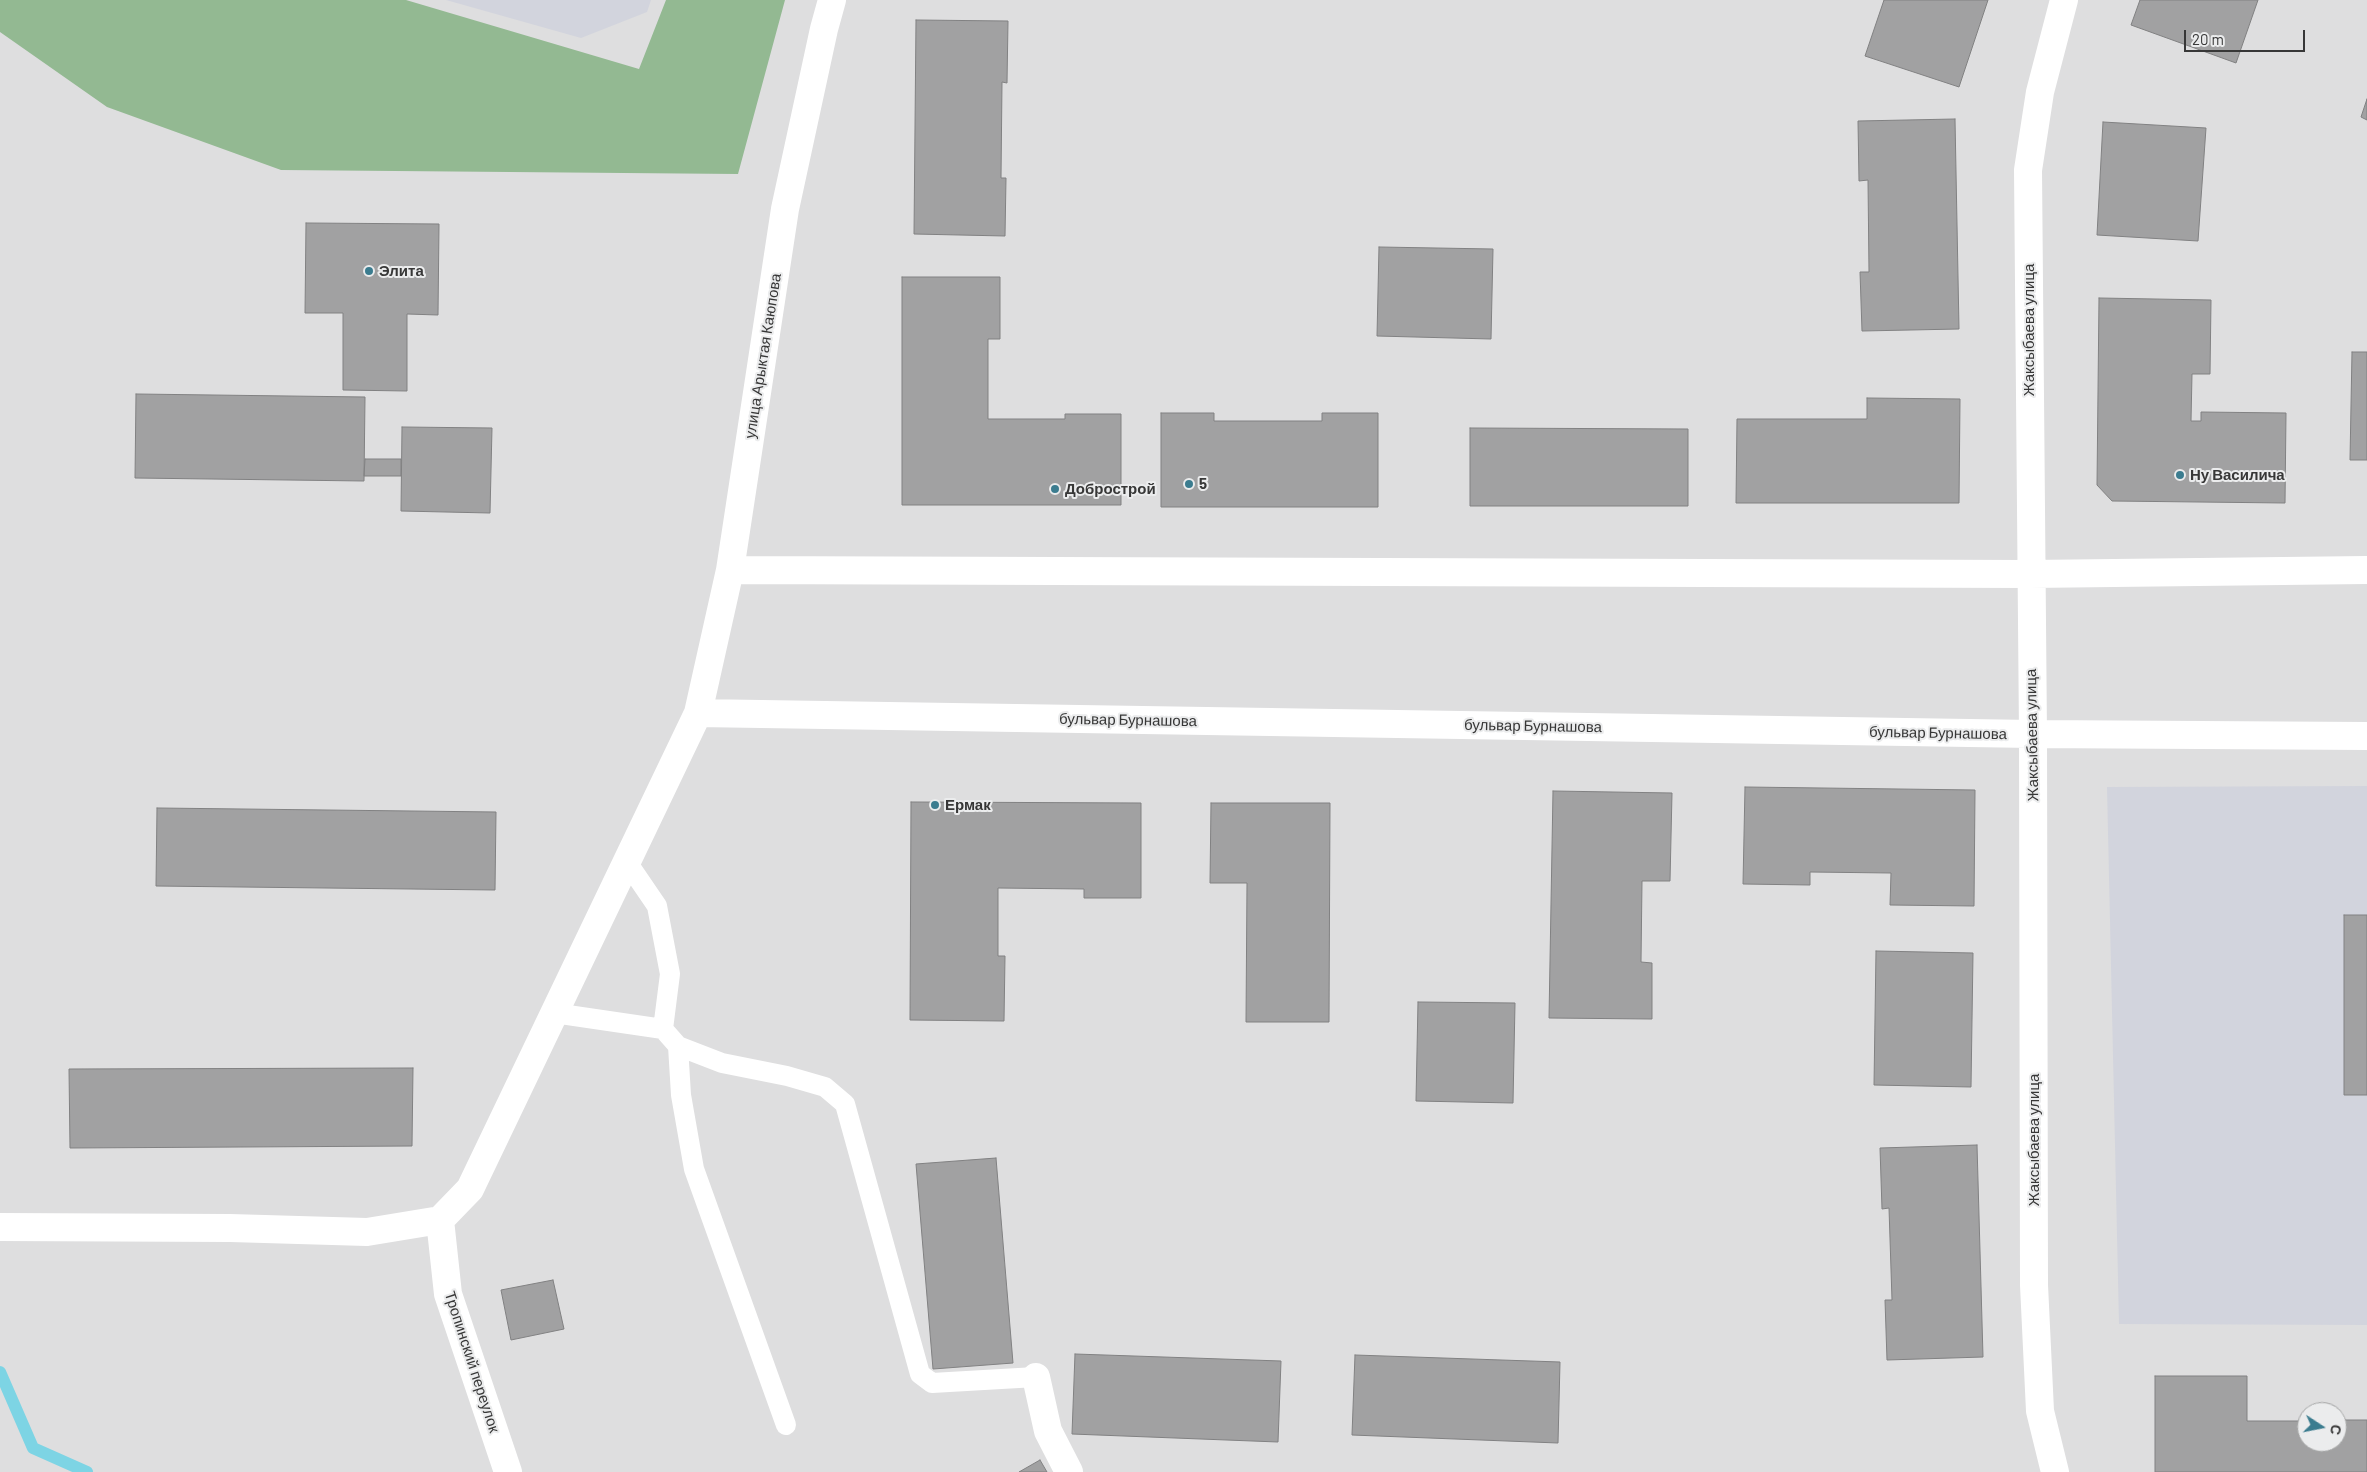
<!DOCTYPE html>
<meta charset="utf-8">
<style>
body{margin:0}
#map{position:relative;width:2367px;height:1472px;overflow:hidden;background:#dededf;font-family:Barlow,sans-serif}
canvas{display:block}
.north{position:absolute;left:2297px;top:1402px;width:50px;height:50px;box-sizing:border-box;background:#ebeced;border:1px solid #a3a4a4;border-radius:50%;rotate:101deg;font-size:14px;font-weight:700;line-height:20px;text-align:center;color:#373737}
.north::after{content:'';display:block;margin:auto;width:18px;height:22px;background:#3b7c8f;clip-path:polygon(50% 0,100% 100%,50% 72%,0 100%)}
.scale{position:absolute;left:2184px;top:30px;width:121px;height:22px;box-sizing:border-box;border:2px solid #373737;border-top:0;padding-left:6px;font-size:15px;line-height:18px;white-space:nowrap;color:#373737;-webkit-text-stroke:4px #ebeced;paint-order:stroke}
</style>
<div id="map">
<canvas width="2367" height="1472"></canvas>
<div class="north">С</div>
<div class="scale">20 m</div>
</div>
<script>
const ctx = document.querySelector('canvas').getContext('2d');
ctx.lineJoin = 'round';
function paint(path, color) { ctx.fillStyle = color; ctx.fill(path, 'evenodd'); }
const toPath = rows => new Path2D(rows.map(r => 'M' + r).join(''));
function strokePath(path, color, width, dash) { ctx.strokeStyle = color; ctx.lineWidth = width; ctx.lineCap = dash ? 'butt' : 'round'; ctx.setLineDash(dash || []); ctx.stroke(path); }
function write(font, color, halo, rows, align = 'center') {
  ctx.font = font + ' Barlow,sans-serif'; ctx.lineWidth = 4; ctx.setLineDash([]); ctx.textBaseline = 'middle'; ctx.strokeStyle = halo; ctx.fillStyle = color; for (const [text, x, y, turn = 0] of rows) {
    ctx.save(); ctx.translate(x, y); ctx.rotate((+turn || 0) * Math.PI / 180); ctx.textAlign = isNaN(turn) ? turn : align; if (halo) ctx.strokeText(text, 0, 0); ctx.fillText(text, 0, 0); ctx.restore();
  }
}
const built = toPath([
 [446,0,651,0,647,12,581,38],
 [2367,786,2367,1325,2119,1324,2107,787]
]);
const green = toPath([
 [0,0,406,0,639,69,666,0,785,0,738,174,281,170,107,107,0,32]
]);
const stream = toPath([
 [0,1372,33,1448,87,1472]
]);
const building = toPath([
 [1884,0,1988,0,1959,87,1865,56,1884,0],
 [2140,0,2258,0,2236,63,2131,25,2140,0],
 [916,20,1008,21,1007,83,1002,82,1001,178,1006,178,1005,236,914,234,916,20],
 [2367,99,2367,120,2361,117,2367,99],
 [1955,119,1959,329,1862,331,1860,272,1869,272,1868,180,1859,181,1858,121,1955,119],
 [2103,122,2206,128,2198,241,2097,235,2103,122],
 [306,223,439,224,438,315,407,314,407,391,343,390,343,313,305,313,306,223],
 [1379,247,1493,249,1491,339,1377,336,1379,247],
 [902,277,1000,277,1000,339,988,339,988,419,1065,419,1065,414,1121,414,1121,505,902,505,902,277],
 [2099,298,2211,300,2210,374,2192,374,2191,421,2201,421,2201,412,2286,413,2285,503,2112,501,2097,485,2099,298],
 [2352,352,2367,352,2367,460,2350,460,2352,352],
 [136,394,365,397,364,481,135,478,136,394],
 [1867,398,1960,399,1959,503,1736,503,1737,419,1867,419,1867,398],
 [1161,413,1214,413,1214,421,1322,421,1322,413,1378,413,1378,507,1161,507,1161,413],
 [402,427,492,428,490,513,401,511,402,427],
 [1470,428,1688,429,1688,506,1470,506,1470,428],
 [365,459,401,459,401,476,364,476,365,459],
 [1745,787,1975,790,1974,906,1890,905,1891,873,1810,872,1810,885,1743,884,1745,787],
 [1553,791,1672,793,1670,881,1642,881,1641,962,1652,963,1652,1019,1549,1018,1553,791],
 [911,802,1141,803,1141,898,1084,898,1084,889,998,888,998,956,1005,956,1004,1021,910,1020,911,802],
 [1211,803,1330,803,1329,1022,1246,1022,1247,883,1210,883,1211,803],
 [157,808,496,812,495,890,156,886,157,808],
 [2344,915,2367,915,2367,1095,2344,1095,2344,915],
 [1876,951,1973,953,1971,1087,1874,1085,1876,951],
 [1418,1002,1515,1003,1513,1103,1416,1101,1418,1002],
 [413,1068,412,1146,70,1148,69,1069,413,1068],
 [1977,1145,1983,1357,1887,1360,1885,1300,1892,1300,1889,1208,1882,1209,1880,1148,1977,1145],
 [996,1158,1013,1363,933,1369,916,1164,996,1158],
 [553,1280,564,1329,511,1340,501,1290,553,1280],
 [1075,1354,1281,1361,1278,1442,1072,1434,1075,1354],
 [1355,1355,1560,1362,1558,1443,1352,1435,1355,1355],
 [2155,1376,2247,1376,2247,1421,2307,1421,2307,1442,2337,1442,2337,1420,2367,1420,2367,1472,2155,1472,2155,1376],
 [1040,1460,1047,1472,1019,1472,1040,1460]
]);
const service = toPath([
 [627,862,657,906,670,974,663,1029,678,1046,681,1095,694,1169,786,1425],
 [554,1013,663,1029],
 [678,1046,722,1063,787,1076,825,1087,845,1104,920,1374,932,1383,1036,1377]
]);
const minor = toPath([
 [730,570,2030,574,2367,570],
 [698,713,2033,734,2367,736],
 [440,1220,448,1294,508,1472],
 [0,1227,230,1228,367,1232,440,1220,470,1189,698,713,730,570,785,209,824,29,832,0],
 [1036,1377,1048,1431,1069,1472],
 [2055,1472,2040,1411,2034,1285,2033,734,2028,170,2040,92,2064,0]
]);
const markers = [
 [369,271,5,"#3b7c8f"],
 [2180,475,5,"#3b7c8f"],
 [1189,484,5,"#3b7c8f"],
 [1055,489,5,"#3b7c8f"],
 [935,805,5,"#3b7c8f"]
];
const poiNames = [
 ["Элита",379,271],
 ["Ну Василича",2190,475],
 ["5",1199,484],
 ["Добрострой",1065,489],
 ["Ермак",945,805]
];
const streetNames = [
 ["Жаксыбаева улица",2029,330,-90],
 ["улица Арыктая Каюпова",763,356,-81],
 ["бульвар Бурнашова",1128,720,1],
 ["бульвар Бурнашова",1533,726,1],
 ["бульвар Бурнашова",1938,733,1],
 ["Жаксыбаева улица",2032,735,-91],
 ["Жаксыбаева улица",2034,1140,-90],
 ["Тропинский переулок",472,1362,72]
];
paint(built, '#d2d4dd');
paint(green, '#93b992');
strokePath(stream, '#7dd4e4', 12);
paint(building, '#a1a1a2');
strokePath(building, '#818182', 1);
strokePath(service, '#fff', 20);
strokePath(minor, '#fff', 28);
for (const [x, y, r, color] of markers) { const dot = new Path2D(); dot.arc(x, y, r, 0, 2 * Math.PI); ctx.fillStyle = color; ctx.fill(dot); strokePath(dot, '#ebeced', 2); }
write('bold 15px', '#373737', '#ebeced', poiNames, 'left');
write('15px', '#373737', '#ebeced', streetNames);
</script>
